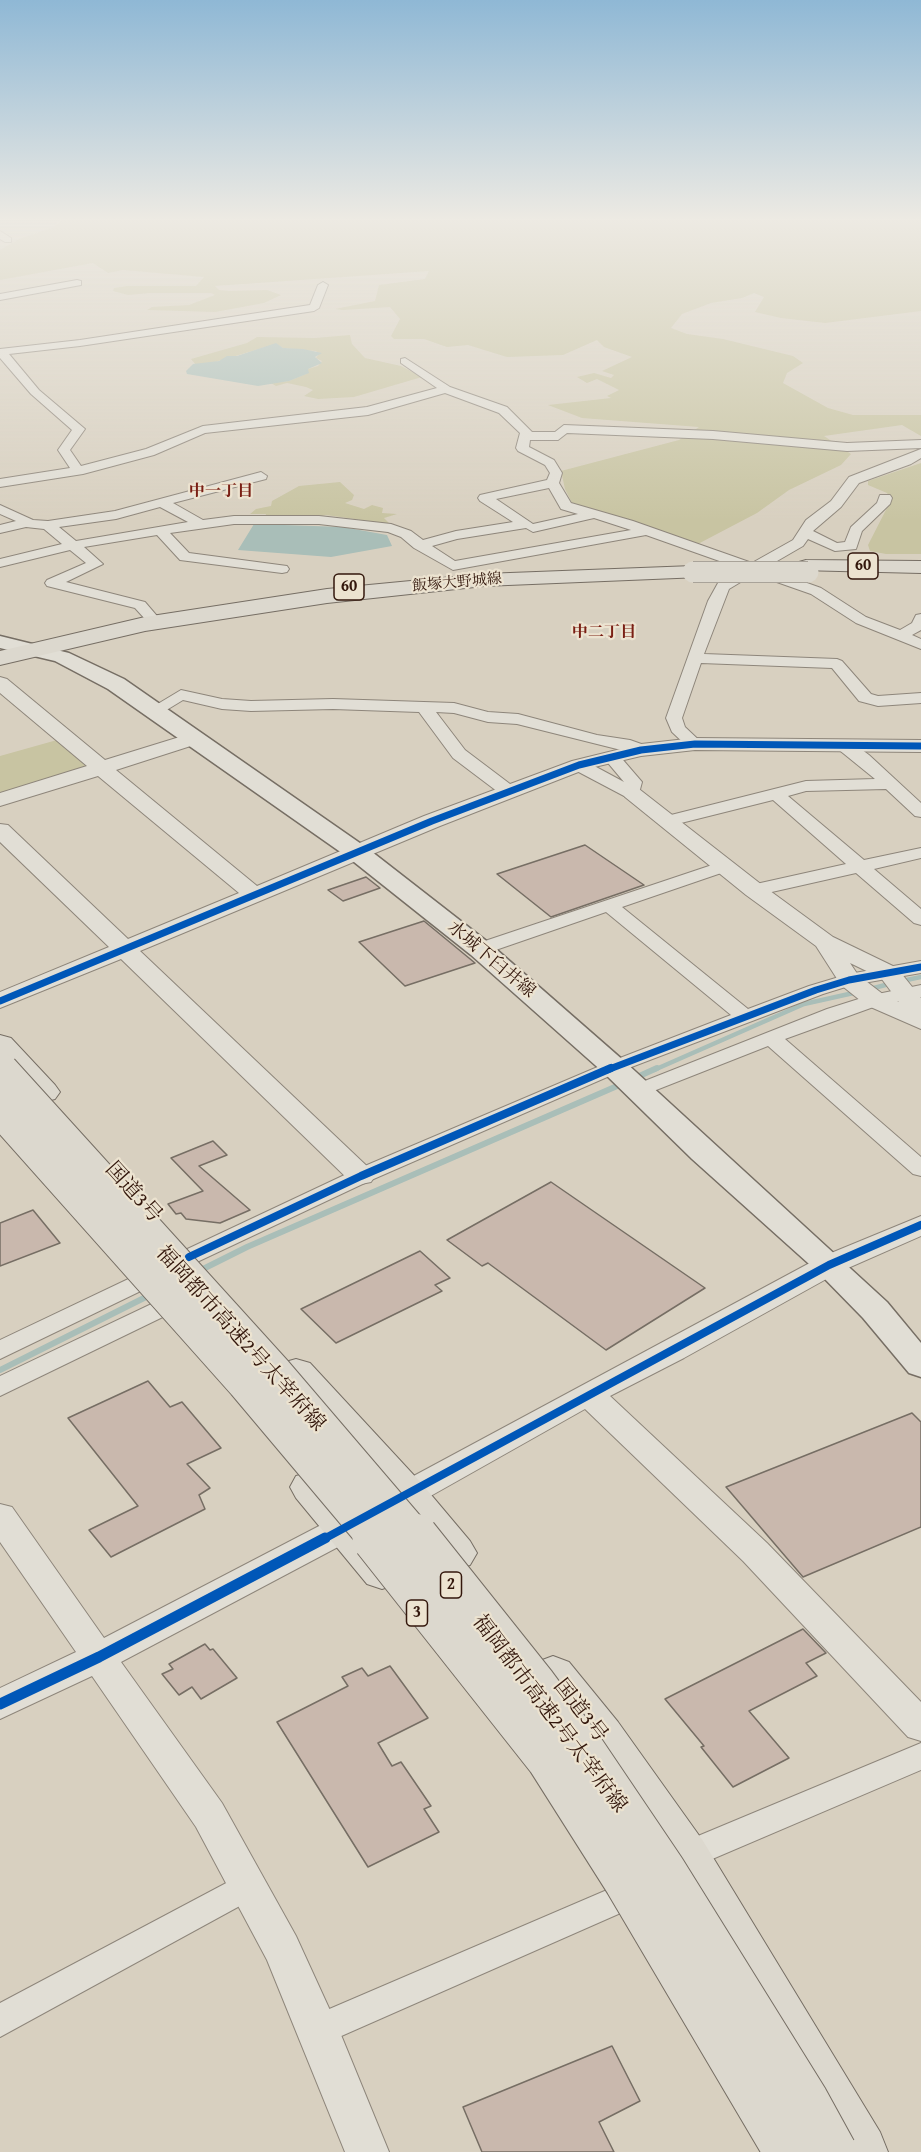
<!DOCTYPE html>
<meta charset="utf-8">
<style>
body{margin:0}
canvas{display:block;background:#d8d0c0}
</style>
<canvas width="921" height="2152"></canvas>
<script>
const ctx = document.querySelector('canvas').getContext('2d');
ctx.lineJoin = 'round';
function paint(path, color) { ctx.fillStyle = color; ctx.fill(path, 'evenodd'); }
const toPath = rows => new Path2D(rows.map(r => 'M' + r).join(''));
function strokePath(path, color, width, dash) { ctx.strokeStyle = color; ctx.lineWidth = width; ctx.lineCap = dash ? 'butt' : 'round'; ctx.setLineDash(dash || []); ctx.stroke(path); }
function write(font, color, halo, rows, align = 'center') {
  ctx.font = font + ' "Gentium Book Plus","Noto Serif JP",serif'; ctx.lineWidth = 4.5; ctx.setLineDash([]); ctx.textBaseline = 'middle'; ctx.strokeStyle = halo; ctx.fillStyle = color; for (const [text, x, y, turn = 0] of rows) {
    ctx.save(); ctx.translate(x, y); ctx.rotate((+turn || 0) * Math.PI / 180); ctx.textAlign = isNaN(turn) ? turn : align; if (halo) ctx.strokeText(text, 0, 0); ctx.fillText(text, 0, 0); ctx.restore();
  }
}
const green = toPath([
 [61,220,921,220,921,311,825,323,781,318,755,312,764,297,754,293,742,298,711,303,682,314,671,328,687,334,723,339,793,356,803,363,787,373,783,383,828,408,853,415,921,415,921,436,902,425,824,436,851,454,841,465,789,490,757,513,696,545,632,520,573,505,565,489,561,471,679,440,699,427,582,418,548,405,611,398,607,396,619,390,597,379,587,383,577,377,594,373,611,378,614,375,602,371,632,357,604,347,597,340,563,355,507,357,468,345,447,347,424,339,394,339,391,336,400,319,390,307,343,310,335,309,375,301,379,285,425,279,429,271,215,286,219,290,229,291,267,290,281,295,264,303,215,312,147,310,152,307,189,305,215,295,211,293,150,293,128,295,113,291,114,288,127,286,196,286,204,277,123,270,108,273,93,263,0,280,0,250,19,239,54,227],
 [350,335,352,344,365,358,401,366,422,377,354,397,318,399,304,396,313,390,306,387,287,383,276,386,271,383,289,381,306,374,308,369,318,366,322,361,316,358,319,354,316,351,283,348,276,344,215,362,196,365,191,359,247,343,257,337,315,338],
 [921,463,921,554,886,554,870,551,868,545,891,500,887,493,868,485,868,481],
 [340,482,354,495,352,500,345,503,364,509,372,505,383,508,382,513,397,514,384,518,390,524,326,515,317,517,265,518,266,514,250,514,256,509,271,506,272,501,299,486],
 [57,740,90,764,87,770,0,795,0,756]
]);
const water = toPath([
 [276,343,283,348,303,349,322,353,315,357,322,363,308,369,309,373,289,381,258,386,187,374,186,371,193,364,219,361,227,356,237,356],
 [254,524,343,527,387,535,392,546,331,557,238,550]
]);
const streamFar1 = toPath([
 [902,981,921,977],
 [870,989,893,983],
 [654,1070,804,1004,858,992]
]);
const stream = toPath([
 [635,1078,657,1068],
 [199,1271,247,1247,624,1083],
 [0,1370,150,1295]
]);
const building = toPath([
 [585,845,644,885,551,917,497,874,585,845],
 [366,877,380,888,343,901,328,890,366,877],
 [424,921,475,963,405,986,359,942,424,921],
 [213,1141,227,1155,199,1166,250,1210,220,1223,186,1219,181,1213,176,1214,168,1204,203,1191,171,1158,213,1141],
 [551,1182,705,1288,606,1350,488,1263,482,1266,447,1240,551,1182],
 [33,1210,60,1243,0,1266,0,1223,33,1210],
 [420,1251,450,1278,435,1285,442,1291,336,1343,301,1309,420,1251],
 [148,1381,170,1407,182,1402,221,1448,187,1464,210,1488,199,1495,205,1509,111,1557,89,1530,138,1506,68,1418,148,1381],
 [912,1413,921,1422,921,1527,803,1577,726,1487,912,1413],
 [803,1629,826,1653,806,1663,817,1676,749,1711,789,1758,733,1787,701,1747,704,1746,665,1699,803,1629],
 [205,1644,210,1650,213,1649,237,1678,201,1699,192,1687,179,1695,162,1674,173,1669,169,1664,205,1644],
 [390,1666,428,1718,378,1743,392,1766,401,1762,431,1806,424,1809,439,1832,368,1867,277,1722,348,1686,342,1677,362,1668,368,1676,390,1666],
 [612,2046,640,2101,599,2122,614,2152,482,2152,463,2107,612,2046]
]);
const minor = toPath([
 [0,231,11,238,11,242,5,242,0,239,0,231],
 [77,280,81,281,81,285,0,300,0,294,77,280],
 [323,282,328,285,319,308,314,311,80,346,9,354,39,390,85,429,70,450,81,466,146,449,203,426,367,407,437,388,401,363,401,359,405,358,450,387,507,407,532,432,555,432,564,425,713,431,847,443,921,440,921,448,847,451,713,439,567,433,558,440,530,440,529,447,554,460,562,473,559,483,571,503,633,521,752,563,793,540,806,520,831,501,849,477,921,449,921,458,911,464,859,483,841,507,813,531,837,543,845,542,851,527,877,503,880,495,890,495,892,498,890,504,862,531,856,549,835,551,808,539,803,546,765,568,821,588,866,617,900,630,912,623,916,615,921,614,921,630,912,635,921,639,921,649,856,623,811,594,754,574,729,589,704,654,837,659,842,661,871,694,878,696,921,693,921,703,878,706,859,701,832,668,701,663,682,718,685,727,703,744,695,749,689,748,672,732,666,718,708,601,718,583,742,569,646,535,453,570,414,548,401,537,388,532,319,524,234,524,170,533,189,553,287,566,289,569,287,572,282,573,180,560,157,535,84,547,103,564,66,582,145,602,157,616,150,620,145,619,135,608,47,586,45,583,47,580,86,563,70,550,0,567,0,559,62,544,44,529,26,527,0,533,0,525,16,521,0,514,0,505,33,520,48,521,115,511,261,472,267,476,266,479,173,503,203,520,234,516,319,516,391,524,411,531,423,540,456,531,513,522,480,501,478,498,480,495,547,480,550,473,545,465,518,451,516,448,520,433,499,413,445,393,368,415,205,433,154,455,83,474,0,487,0,479,70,468,58,450,72,430,31,394,0,358,0,349,80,340,310,305,318,285,323,282],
 [549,488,561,509,578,514,533,524,496,499,549,488],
 [160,507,188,522,76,541,59,527,116,519,160,507],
 [594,518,631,530,455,561,432,546,457,539,526,528,533,532,594,518],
 [181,690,222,699,251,701,333,699,454,703,488,712,518,714,597,735,630,740,647,746,649,750,641,755,517,724,488,722,454,713,436,712,465,750,514,787,517,791,514,795,508,796,502,795,453,758,419,712,333,709,251,711,222,709,183,700,160,714,148,714,146,711,181,690],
 [844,740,850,741,869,755,921,803,921,817,915,816,886,789,806,791,788,796,864,860,921,848,921,858,874,869,921,909,921,925,914,923,856,873,754,896,747,894,745,890,747,886,846,864,773,800,669,826,663,825,660,821,663,817,806,781,875,779,838,749,836,745,838,741,844,740],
 [611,752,617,753,642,782,638,797,626,797,573,769,571,765,573,761,585,761,624,782,603,757,611,752],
 [724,861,730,862,733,866,730,870,622,907,748,1009,809,986,849,974,921,961,921,973,852,985,823,994,621,1071,369,1181,197,1262,189,1265,181,1262,177,1257,181,1252,353,1171,607,1063,731,1015,606,912,487,953,473,953,470,949,473,945,724,861],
 [921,985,921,997,879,1005,785,1039,921,1157,921,1176,913,1174,768,1046,646,1094,639,1096,632,1094,628,1090,632,1086,827,1009,868,996,921,985],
 [141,1273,149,1275,153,1281,149,1287,0,1359,0,1340,141,1273],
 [162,1299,171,1301,174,1307,171,1313,0,1396,0,1376,162,1299],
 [921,1743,921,1770,696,1866,685,1870,674,1866,669,1856,674,1846,921,1743],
 [247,1872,258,1876,263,1886,258,1896,0,2037,0,2003,247,1872],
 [621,1884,632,1888,637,1898,632,1908,330,2041,318,2046,306,2041,301,2030,306,2019,621,1884]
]);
const tertiary = toPath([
 [0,677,7,679,105,760,186,735,200,735,203,739,200,743,116,770,257,886,424,816,572,761,641,744,695,738,921,740,921,752,695,750,641,756,586,769,440,826,140,951,371,1170,375,1176,371,1182,361,1184,351,1182,121,959,0,1008,0,992,109,947,0,842,0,824,8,825,128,939,239,893,98,776,0,806,0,793,87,766,0,693,0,677],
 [632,787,639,789,762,885,833,937,897,968,921,998,921,1029,866,1005,841,985,816,946,746,895,625,797,622,793,625,789,632,787],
 [850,963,881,978,899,1002,884,995,858,975,850,963],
 [921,1216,921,1236,839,1272,684,1358,610,1396,767,1543,921,1702,921,1741,908,1737,743,1561,585,1409,404,1511,393,1514,382,1511,377,1502,382,1493,819,1258,921,1216],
 [0,1504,12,1507,104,1638,346,1512,358,1509,370,1512,374,1521,370,1530,121,1662,222,1803,296,1936,339,2030,389,2152,345,2152,267,1960,196,1827,92,1676,0,1719,0,1688,76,1652,0,1542,0,1504]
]);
const secondary = toPath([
 [0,636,69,653,124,679,367,848,489,943,624,1061,887,1302,921,1343,921,1377,909,1373,863,1318,818,1272,692,1159,604,1073,471,955,349,858,108,689,55,661,0,648,0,636]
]);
const primary = toPath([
 [806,560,921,561,921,573,799,570,795,566,799,562,806,560],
 [693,566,701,567,704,572,701,577,484,586,327,603,145,631,0,665,0,651,145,617,327,589,484,574,693,566]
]);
const trunk = toPath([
 [0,1035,11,1038,55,1085,60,1092,55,1099,43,1102,31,1099,0,1065,0,1035],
 [296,1359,310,1363,422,1484,470,1541,477,1553,470,1565,455,1570,440,1565,392,1506,282,1383,276,1373,282,1363,296,1359],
 [311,1472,326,1476,397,1560,404,1572,397,1584,382,1589,367,1584,296,1498,290,1487,296,1476,311,1472],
 [553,1656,569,1662,618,1722,703,1841,880,2132,888,2152,829,2152,667,1871,584,1750,537,1688,530,1675,537,1662,553,1656]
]);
const primaryBridge = toPath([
 [693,572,808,572]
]);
const motorwayBridgeFar1 = toPath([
 [0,1072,274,1374,416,1540],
 [0,1106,246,1382,379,1540]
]);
const motorwayBridge = toPath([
 [377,1538,551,1758,629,1881,789,2152],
 [414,1538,532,1686,580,1751,661,1871,804,2101,832,2152]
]);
const cyclewayFar2 = toPath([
 [0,1001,432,821,579,765,641,750,695,744,921,746],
 [607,1070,816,990,849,980,921,967]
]);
const cyclewayFar1 = toPath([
 [189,1257,361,1176,611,1068],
 [322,1540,829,1265,921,1225]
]);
const cycleway = toPath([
 [0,1704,99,1657,325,1538]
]);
const farStreetnames = [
 ["飯塚大野城線",457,583,-5]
];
const farNeighbourhoodnames = [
 ["中一丁目",221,492],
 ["中二丁目",604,633]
];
const shields = [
 [863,566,30],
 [349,587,30],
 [451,1585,21],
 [417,1613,21]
];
const shieldNames = [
 ["60",863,566],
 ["60",349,587],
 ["2",451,1585],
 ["3",417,1613]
];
const streetNames = [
 ["水城下臼井線",491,960,40]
];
const nearStreetnames = [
 ["国道3号",133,1193,48],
 ["福岡都市高速2号太宰府線",240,1339,48],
 ["国道3号",580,1711,52],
 ["福岡都市高速2号太宰府線",549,1714,53]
];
paint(green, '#c8c4a2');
paint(water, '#a9beb8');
strokePath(streamFar1, '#a9beb8', 4.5);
strokePath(stream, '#a9beb8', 6);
paint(building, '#c9b8ad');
strokePath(building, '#766e64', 1.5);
strokePath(minor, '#8e867b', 2);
strokePath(tertiary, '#8e867b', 2);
strokePath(secondary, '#766e64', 3);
strokePath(primary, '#766e64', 2);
strokePath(trunk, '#766e64', 2);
paint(minor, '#e1ded5');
paint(tertiary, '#e1ded5');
paint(secondary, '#e1ded5');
paint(primary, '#dcd8ce');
paint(trunk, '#dcd8ce');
strokePath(primaryBridge, '#766e64', 22, []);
strokePath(motorwayBridgeFar1, '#766e64', 40, []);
strokePath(motorwayBridge, '#766e64', 51, []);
strokePath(primaryBridge, '#dcd8ce', 21);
strokePath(motorwayBridgeFar1, '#dcd8ce', 38);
strokePath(motorwayBridge, '#dcd8ce', 49);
strokePath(cyclewayFar2, '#0057b8', 7);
strokePath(cyclewayFar1, '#0057b8', 8);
strokePath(cycleway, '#0057b8', 11);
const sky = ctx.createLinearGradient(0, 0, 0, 521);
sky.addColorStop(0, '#8fb8d5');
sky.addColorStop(0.42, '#edeae3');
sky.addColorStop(1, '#edeae300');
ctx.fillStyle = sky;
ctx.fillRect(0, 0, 921, 521);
write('15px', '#33170c', '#ece3d0', farStreetnames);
write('bold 16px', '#7a1f14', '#ece3d0', farNeighbourhoodnames);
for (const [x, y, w] of shields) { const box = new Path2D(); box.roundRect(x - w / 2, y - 13, w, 26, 4.5); ctx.fillStyle = '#ece3d0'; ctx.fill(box); strokePath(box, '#33170c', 1.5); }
write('bold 16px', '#33170c', null, shieldNames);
write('18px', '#33170c', '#ece3d0', streetNames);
write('21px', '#33170c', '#ece3d0', nearStreetnames);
</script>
